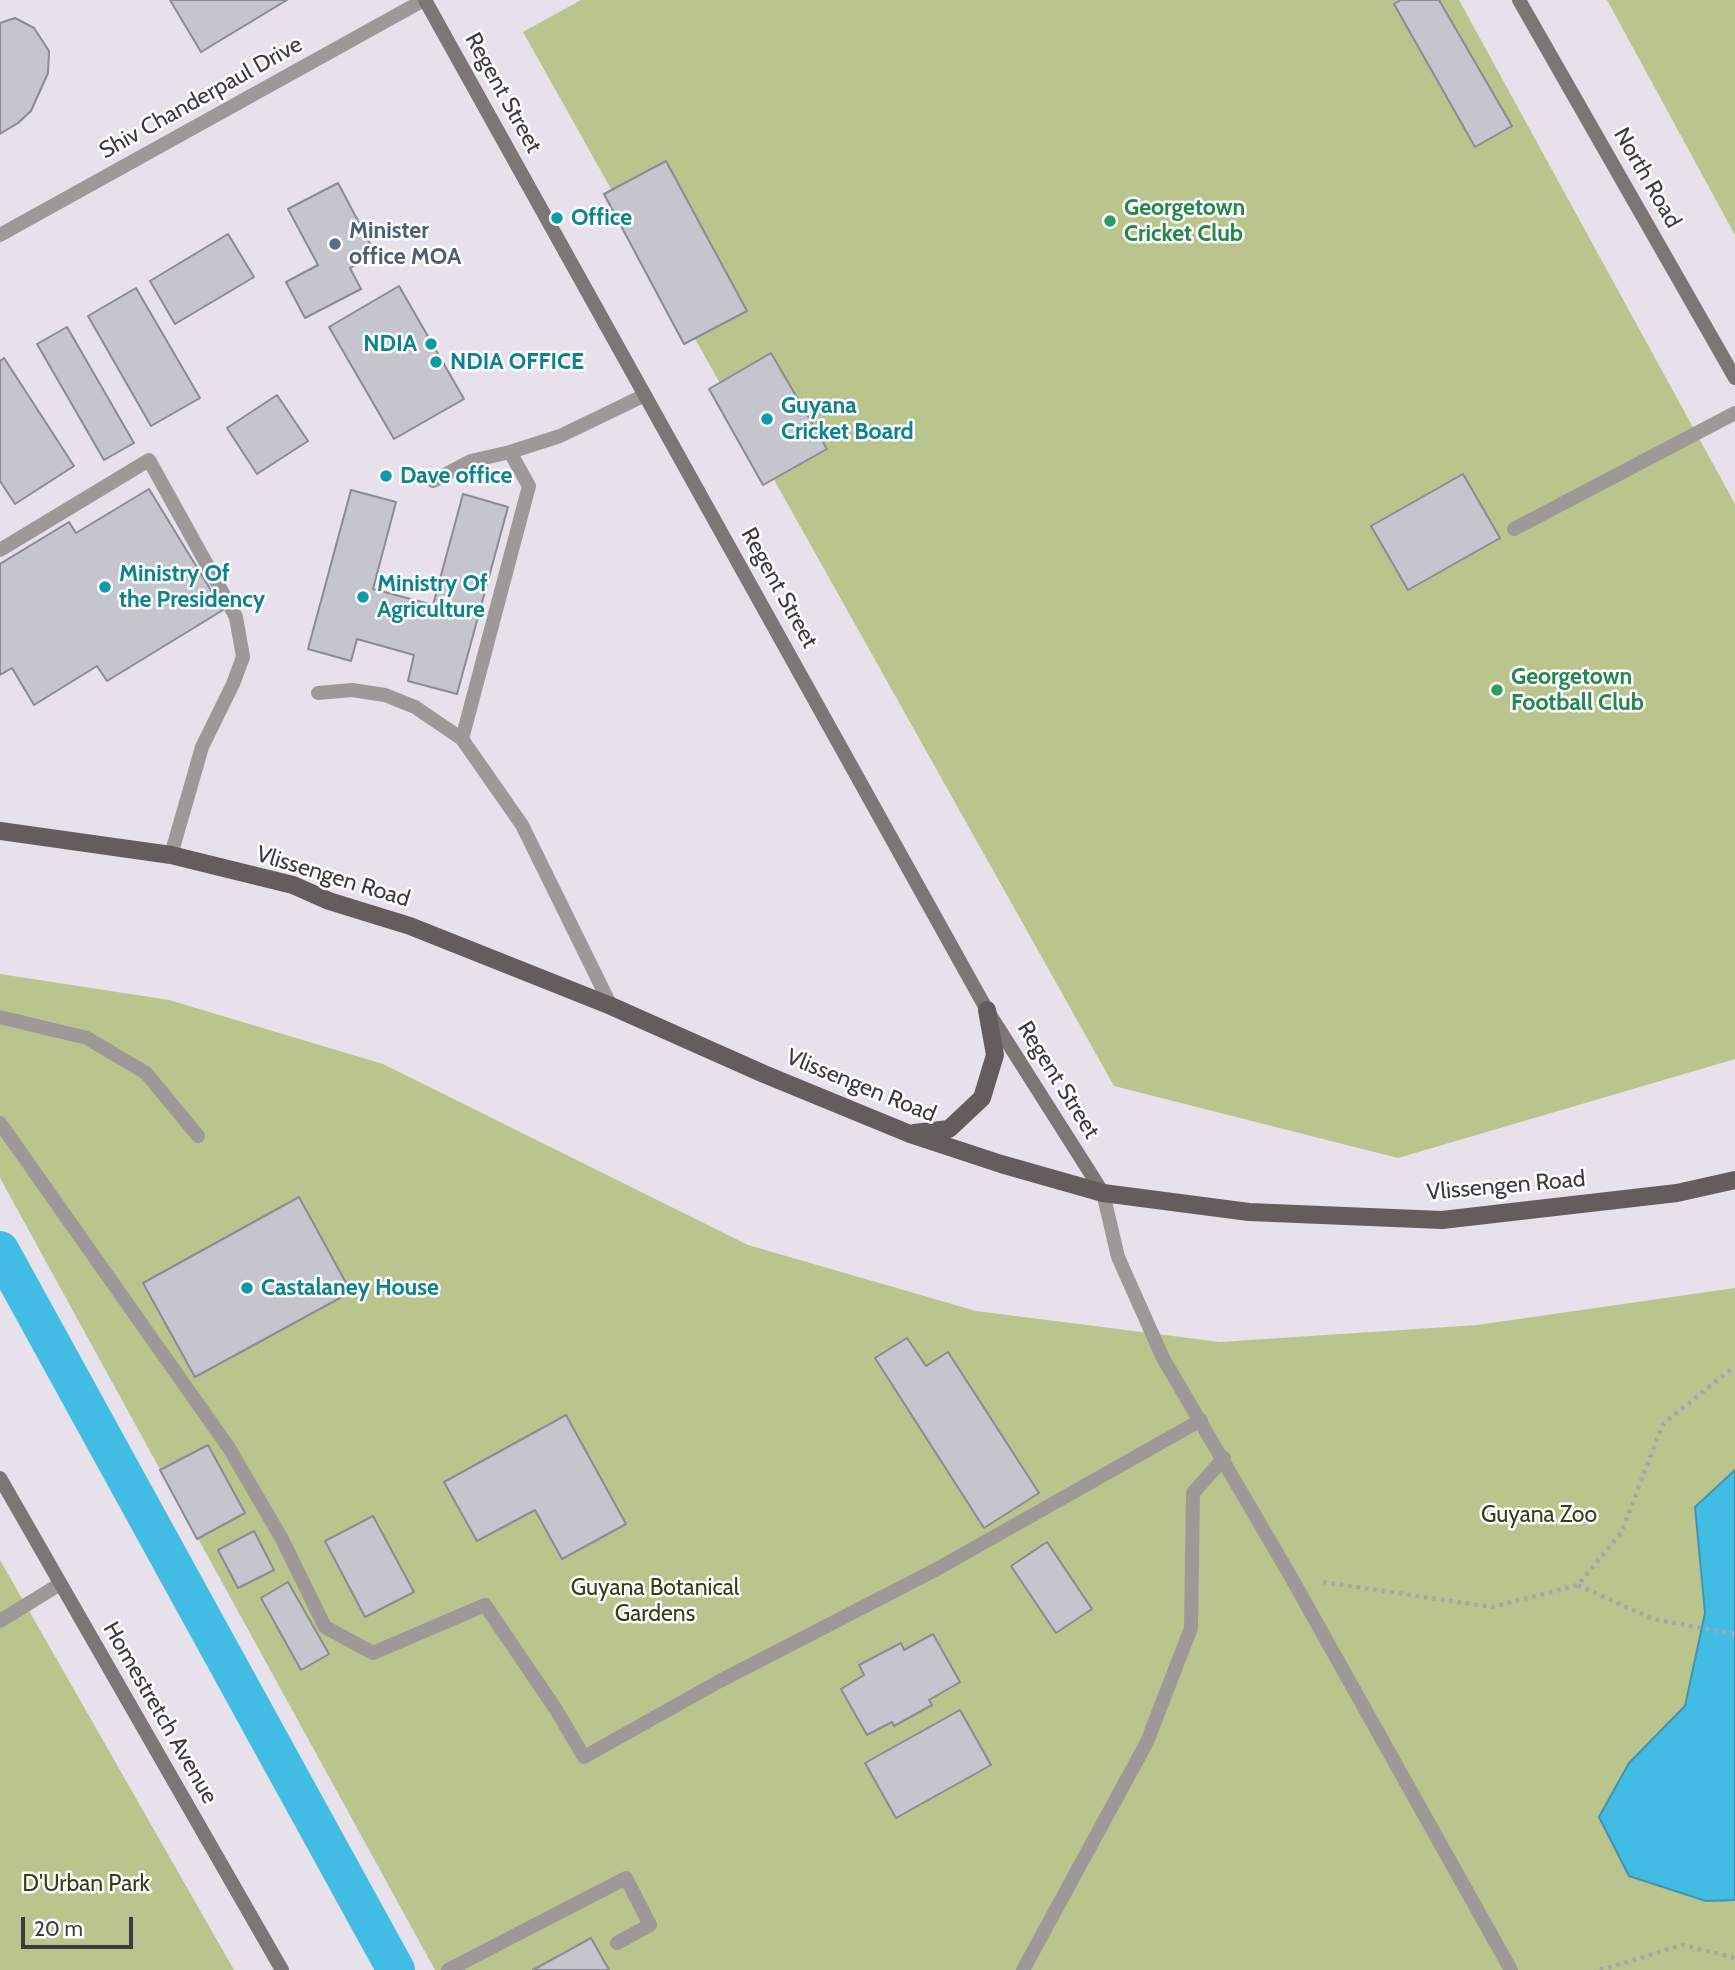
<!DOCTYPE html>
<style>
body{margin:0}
#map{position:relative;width:1735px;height:1970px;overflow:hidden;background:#e6e1ea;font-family:Cabin,sans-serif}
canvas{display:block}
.scale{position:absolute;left:21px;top:1917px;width:112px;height:32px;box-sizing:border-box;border:4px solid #3d3b3e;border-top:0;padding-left:9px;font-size:21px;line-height:24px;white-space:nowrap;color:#3d3b3e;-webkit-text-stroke:5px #fff;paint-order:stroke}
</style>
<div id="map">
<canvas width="1735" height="1970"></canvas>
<div class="scale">20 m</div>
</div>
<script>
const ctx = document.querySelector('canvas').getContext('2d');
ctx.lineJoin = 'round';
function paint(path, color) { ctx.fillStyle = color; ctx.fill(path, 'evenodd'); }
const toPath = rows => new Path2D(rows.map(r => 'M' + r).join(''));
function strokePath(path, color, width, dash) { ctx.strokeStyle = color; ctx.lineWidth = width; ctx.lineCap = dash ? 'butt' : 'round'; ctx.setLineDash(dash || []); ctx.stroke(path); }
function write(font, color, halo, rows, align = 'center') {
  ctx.font = font + ' Cabin,sans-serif'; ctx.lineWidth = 5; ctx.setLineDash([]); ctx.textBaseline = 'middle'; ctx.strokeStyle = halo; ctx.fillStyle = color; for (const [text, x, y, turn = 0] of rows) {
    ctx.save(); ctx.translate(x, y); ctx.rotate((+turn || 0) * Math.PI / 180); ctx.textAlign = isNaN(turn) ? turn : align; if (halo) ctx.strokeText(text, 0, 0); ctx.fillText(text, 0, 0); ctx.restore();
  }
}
const green = toPath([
 [581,0,1459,0,1735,504,1735,1059,1398,1158,1114,1086,523,32],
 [1607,0,1735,0,1735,235],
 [0,974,169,1000,383,1064,748,1245,976,1311,1220,1342,1477,1325,1735,1288,1735,1970,435,1970,0,1178],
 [0,1560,234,1970,0,1970]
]);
const water = toPath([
 [1735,1470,1735,1900,1706,1901,1629,1876,1599,1817,1629,1763,1685,1706,1705,1613,1695,1507,1735,1470]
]);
const canal = toPath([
 [0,1250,396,1970]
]);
const building = toPath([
 [170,0,287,0,201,52,170,0],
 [1401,0,1439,0,1512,126,1475,147,1394,4,1401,0],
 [15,18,34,28,49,51,48,73,31,111,18,123,0,134,0,23,15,18],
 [666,161,747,311,684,344,604,194,666,161],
 [338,183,376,255,350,268,361,289,305,318,286,282,318,265,288,209,338,183],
 [228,234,254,277,175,324,150,281,228,234],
 [399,286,464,399,394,439,329,327,399,286],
 [136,288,200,398,151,426,88,316,136,288],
 [67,327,134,443,104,460,37,344,67,327],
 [771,353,827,449,763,485,709,389,771,353],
 [4,358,74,466,15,504,0,481,0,361,4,358],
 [277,395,308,441,257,474,227,428,277,395],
 [1463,474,1500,538,1408,590,1371,526,1463,474],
 [149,489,223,610,107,681,97,666,34,705,12,668,0,675,0,564,69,522,76,533,149,489],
 [351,490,396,502,373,589,433,605,463,494,508,507,457,694,408,681,414,655,357,639,351,661,308,649,351,490],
 [299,1197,351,1292,195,1377,143,1283,299,1197],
 [907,1338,926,1366,948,1352,1039,1493,984,1528,875,1358,907,1338],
 [566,1415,626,1524,562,1559,535,1510,477,1541,444,1482,566,1415],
 [208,1445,245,1513,197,1539,160,1470,208,1445],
 [373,1516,414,1592,365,1617,325,1541,373,1516],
 [254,1531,274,1570,238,1588,218,1550,254,1531],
 [1047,1542,1092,1609,1056,1633,1011,1566,1047,1542],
 [288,1582,329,1654,301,1670,261,1598,288,1582],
 [933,1634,960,1682,929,1700,932,1705,894,1726,892,1722,867,1735,841,1689,864,1675,859,1665,901,1643,904,1650,933,1634],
 [960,1710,991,1765,896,1818,865,1763,960,1710],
 [591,1938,609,1970,533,1970,591,1938]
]);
const path = toPath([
 [1323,1582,1492,1607,1578,1585,1621,1533,1663,1424,1729,1371,1735,1369],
 [1578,1585,1653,1619,1735,1634],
 [1600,1970,1683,1945,1735,1958]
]);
const lane = toPath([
 [433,481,471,461,510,452,560,436,645,395],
 [1514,529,1735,413],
 [0,550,149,460,236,617,243,657,233,684,202,747,171,855],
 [318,693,352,690,385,695,415,707,462,739,522,825,611,1006],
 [462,739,529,486,510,452],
 [0,1017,87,1038,146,1073,198,1136],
 [0,1123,229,1448,282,1539,325,1627,373,1653,485,1605,555,1708,584,1757,718,1682,937,1569,1201,1420],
 [1103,1193,1118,1257,1163,1358,1291,1577,1511,1970],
 [0,1621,60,1584],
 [1023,1970,1147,1742,1191,1628,1193,1493,1224,1458]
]);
const street = toPath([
 [0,235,424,0],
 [448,1970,626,1878,650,1925,617,1943]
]);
const secondary = toPath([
 [425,0,987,1010,1103,1193],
 [1519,0,1735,378],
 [0,1478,282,1970]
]);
const primary = toPath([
 [0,831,171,855,293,885,329,901,410,926,611,1006,764,1074,910,1134,1001,1164,1103,1193,1249,1212,1442,1220,1677,1193,1735,1180],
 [914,1133,949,1129,982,1098,995,1055,987,1010]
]);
const markers = [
 [557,218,7,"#0f9aa8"],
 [1110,221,7,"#2e9e5b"],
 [335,244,7,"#5c6f8a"],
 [431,344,7,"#0f9aa8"],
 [436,362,7,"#0f9aa8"],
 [767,419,7,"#0f9aa8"],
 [386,476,7,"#0f9aa8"],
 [105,587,7,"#0f9aa8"],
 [363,597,7,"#0f9aa8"],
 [1497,690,7,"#2e9e5b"],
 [247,1288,7,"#0f9aa8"]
];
const streetNames = [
 ["Regent Street",503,93,61],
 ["Shiv Chanderpaul Drive",201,98,-29],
 ["North Road",1647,178,60],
 ["Regent Street",779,588,61],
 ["Vlissengen Road",333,877,17],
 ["Regent Street",1058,1080,58],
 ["Vlissengen Road",861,1086,22],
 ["Vlissengen Road",1506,1186,-5],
 ["Homestretch Avenue",160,1713,60]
];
const leisureNames = [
 ["Georgetown",1124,208],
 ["Cricket Club",1124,234],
 ["Georgetown",1511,677],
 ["Football Club",1511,703]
];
const cultureNames = [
 ["Office",571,218],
 ["NDIA",417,344,"right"],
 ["NDIA OFFICE",450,362],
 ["Guyana",781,406],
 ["Cricket Board",781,432],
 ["Dave office",400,476],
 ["Ministry Of",119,574],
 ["the Presidency",119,600],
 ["Ministry Of",377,584],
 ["Agriculture",377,610],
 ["Castalaney House",261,1288]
];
const serviceNames = [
 ["Minister",349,231],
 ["office MOA",349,257]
];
const parkNames = [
 ["Guyana Zoo",1539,1515],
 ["Guyana Botanical",655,1588],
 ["Gardens",655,1614],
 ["D'Urban Park",86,1884]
];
paint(green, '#bac48d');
paint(water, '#41bce2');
strokePath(water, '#4095b1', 2);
strokePath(canal, '#41bce2', 38);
paint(building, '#c5c5ce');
strokePath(building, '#8a8b94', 2);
strokePath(path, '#a9a5ac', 4.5, [3.5, 5]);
strokePath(lane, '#9e9999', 14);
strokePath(street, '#9e9999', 14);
strokePath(secondary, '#7d7676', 14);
strokePath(primary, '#655d5d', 18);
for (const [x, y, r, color] of markers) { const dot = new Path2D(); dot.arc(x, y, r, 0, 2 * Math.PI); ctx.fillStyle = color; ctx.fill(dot); strokePath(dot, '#fff', 2.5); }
write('23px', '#3d3b3e', '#fff', streetNames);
write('bold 23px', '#27864d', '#fff', leisureNames, 'left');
write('bold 23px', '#0d838f', '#fff', cultureNames, 'left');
write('bold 23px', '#4e5e75', '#fff', serviceNames, 'left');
write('23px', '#383d16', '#fff', parkNames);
</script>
